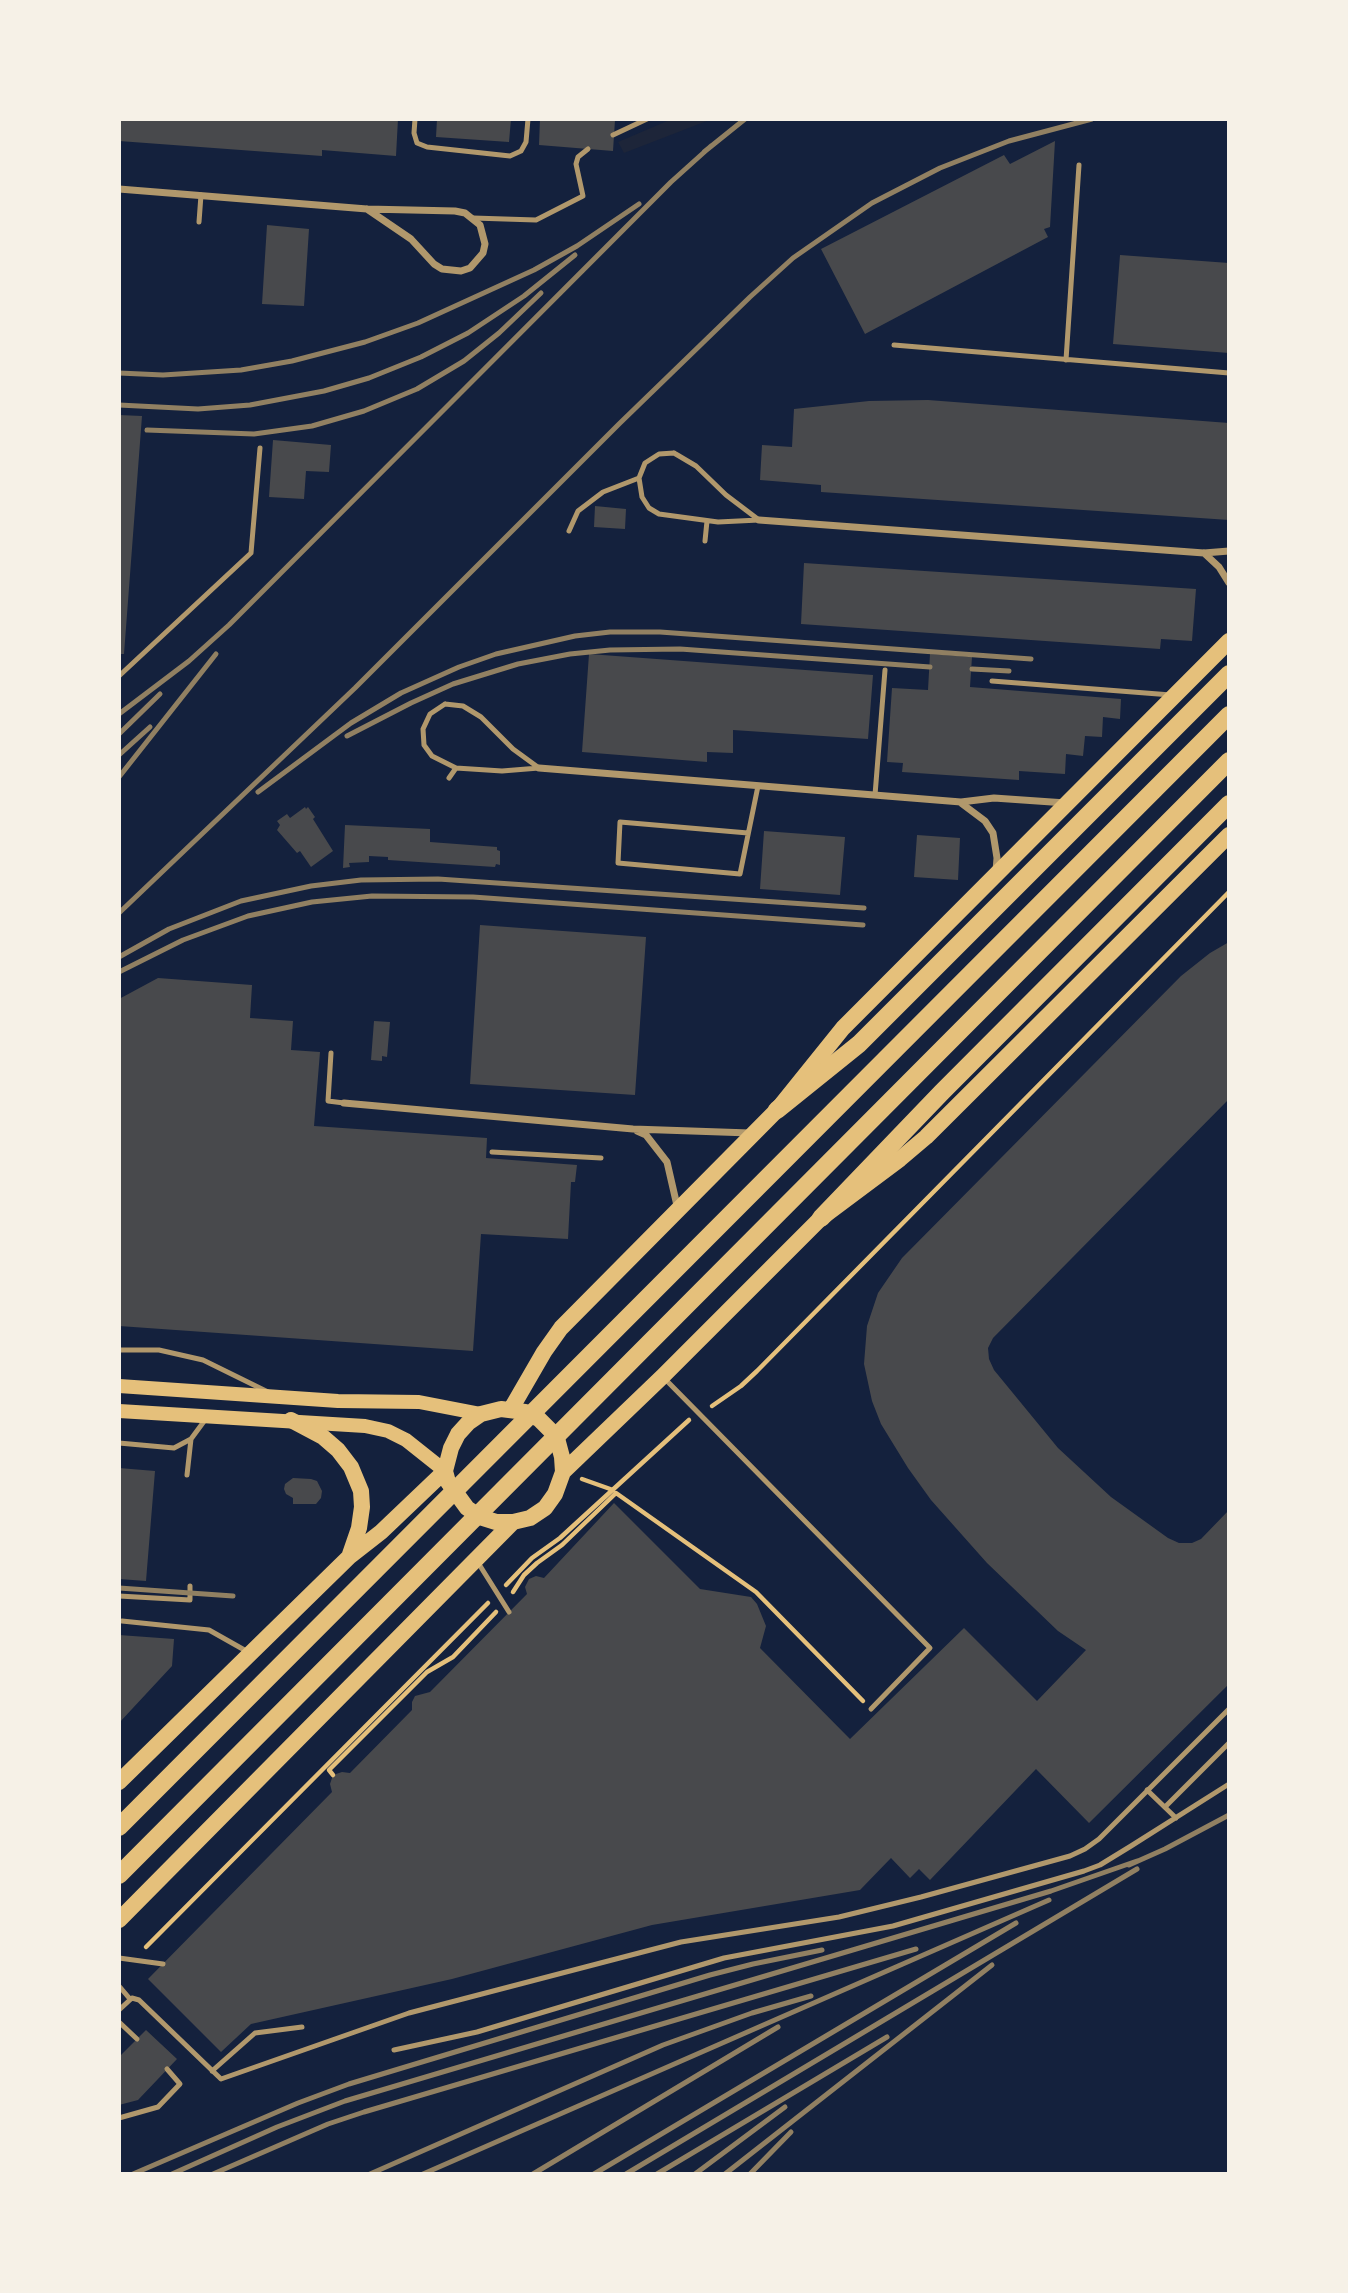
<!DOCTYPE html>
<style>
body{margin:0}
#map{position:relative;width:1348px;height:2293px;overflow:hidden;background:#14213d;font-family:"Golos Text",sans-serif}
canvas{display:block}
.frame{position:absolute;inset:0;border:121px solid #f6f1e7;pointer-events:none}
</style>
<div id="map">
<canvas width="1348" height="2293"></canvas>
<div class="frame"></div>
</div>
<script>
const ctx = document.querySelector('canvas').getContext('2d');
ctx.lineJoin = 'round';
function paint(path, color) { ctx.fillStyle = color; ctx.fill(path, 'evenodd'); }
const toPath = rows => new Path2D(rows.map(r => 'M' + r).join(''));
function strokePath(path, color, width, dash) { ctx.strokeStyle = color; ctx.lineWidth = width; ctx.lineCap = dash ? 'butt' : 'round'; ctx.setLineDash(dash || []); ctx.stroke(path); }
const green = toPath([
 [672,119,712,119,624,153,618,142]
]);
const building = toPath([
 [119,119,398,119,396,156,322,150,322,156,119,141],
 [437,119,511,119,509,142,436,137],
 [540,119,615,120,613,151,539,145],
 [1055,141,1050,227,1044,229,1048,237,865,334,821,249,1004,155,1010,164],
 [267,225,309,229,304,306,262,304],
 [1120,255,1229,263,1229,353,1113,344],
 [928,400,1229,423,1229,520,821,492,821,485,760,480,762,445,792,447,794,409,869,401],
 [119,415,142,416,124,654,119,654],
 [273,440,331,445,329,472,306,471,304,499,269,497],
 [595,506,626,509,625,529,594,527],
 [804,563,1196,589,1192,641,1161,639,1160,649,801,624],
 [589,654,873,675,868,739,733,730,733,753,707,752,707,762,582,752],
 [930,654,972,657,970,687,1121,699,1120,719,1103,717,1102,737,1085,736,1083,756,1066,754,1065,774,1019,771,1019,780,902,772,903,763,887,762,892,688,928,690],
 [305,807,306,809,308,807,315,817,313,819,333,851,311,867,300,851,297,853,277,830,280,825,277,821,287,814,290,818],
 [345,825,430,829,430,842,497,847,497,850,500,851,500,865,496,864,495,867,388,860,388,857,369,856,369,862,349,863,350,867,343,868],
 [764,831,845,837,840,895,760,889],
 [917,835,960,838,958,880,914,877],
 [480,925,646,937,635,1095,470,1084],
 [1229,942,1229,1099,993,1338,988,1348,989,1359,994,1370,1058,1448,1111,1497,1168,1538,1179,1543,1192,1543,1201,1539,1229,1510,1229,1684,1089,1823,1036,1769,930,1880,919,1869,910,1878,891,1858,860,1890,652,1925,452,1979,251,2024,221,2052,148,1979,332,1792,330,1784,333,1775,342,1772,350,1773,412,1710,412,1702,415,1696,430,1692,527,1594,525,1587,529,1579,536,1576,544,1578,614,1503,700,1589,751,1597,757,1604,766,1626,760,1648,850,1739,964,1628,1037,1701,1086,1650,1058,1631,987,1563,931,1500,908,1468,881,1424,872,1401,864,1364,867,1326,878,1293,902,1258,1181,976,1210,953],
 [158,978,252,985,250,1018,293,1021,291,1050,320,1052,314,1126,487,1138,486,1158,577,1165,575,1182,571,1182,568,1239,481,1234,473,1351,119,1326,119,999],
 [374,1021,390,1022,387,1057,382,1056,382,1061,371,1060],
 [119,1468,155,1471,146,1581,119,1579],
 [293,1478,311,1479,317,1481,322,1491,321,1498,316,1504,293,1504,293,1498,286,1494,284,1489,285,1484],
 [119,1635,174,1639,172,1666,119,1723],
 [146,2030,177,2059,138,2100,119,2105,119,2057]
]);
const path = toPath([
 [712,1406,741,1386,757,1371,1229,892],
 [582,1479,613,1490],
 [506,1585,532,1558,560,1538,689,1420],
 [513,1592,524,1575,537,1563,562,1545,616,1493,756,1592,863,1701],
 [333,1775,329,1770,427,1672,453,1657,496,1612],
 [146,1947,488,1603]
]);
const service = toPath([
 [415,119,414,133,417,143,427,147,510,156,521,151,526,142,528,119],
 [613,135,647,119],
 [473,218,536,220,583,196,576,164,578,157,588,149],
 [199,222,201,195],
 [894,345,1229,373],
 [1066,360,1079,165],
 [674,453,696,466,726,495,759,520,718,522,659,514,649,508,642,497,639,478,645,463,659,454,674,453],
 [569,531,578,511,603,492,639,478],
 [705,541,707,521],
 [119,676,251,553,260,448],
 [992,681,1171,695],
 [445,704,463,706,481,717,513,749,539,768,502,771,456,768,432,756,424,745,423,729,430,714,445,704],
 [449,778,456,768],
 [875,795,885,670],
 [748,833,620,822,618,863,740,874,758,786],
 [331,1053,328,1101,344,1103],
 [492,1152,601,1158],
 [119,1350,159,1350,203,1360,268,1392],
 [665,1379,930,1648,871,1709],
 [119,1443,174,1448,191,1439,205,1420],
 [187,1475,191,1439],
 [477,1561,509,1612],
 [119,1596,190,1600,190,1586],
 [122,1621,209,1630,248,1652],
 [1147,1790,1176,1818],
 [1165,1807,1229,1743],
 [119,1958,163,1964],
 [119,1986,130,1999],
 [119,2010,132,1998,139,2000,221,2079,409,2013,681,1942,839,1917,921,1897,1070,1856,1085,1849,1099,1839,1229,1709],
 [119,2022,137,2039],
 [394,2050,477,2032,724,1958,893,1926,1084,1871,1100,1865,1131,1846,1229,1784],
 [212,2071,255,2033,302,2027],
 [119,2118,158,2107,180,2084,167,2069]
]);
const minor = toPath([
 [119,189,367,209,455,211,465,213,480,225,485,244,483,253,470,268,461,271,442,269,434,264,411,239,367,209],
 [759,520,1204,553,1229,551],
 [1204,553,1219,567,1229,583],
 [539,768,961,802,994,798,1066,803],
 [961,803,985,821,993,833,997,858,996,871],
 [344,1103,633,1129,750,1133],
 [637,1131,646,1135,667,1162,678,1210]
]);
const secondary = toPath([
 [119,1386,338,1401,419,1402,481,1414],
 [119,1411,365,1426,388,1431,406,1440,445,1471]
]);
const primary = toPath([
 [501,1409,525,1412,539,1419,550,1430,558,1442,562,1457,563,1472,555,1494,545,1508,530,1518,513,1522,496,1522,480,1517,467,1508,448,1482,445,1471,451,1448,458,1434,468,1423,481,1414,501,1409],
 [511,1409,544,1352,561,1328,777,1110,843,1028,1229,641],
 [291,1420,323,1437,338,1450,351,1467,361,1491,362,1507,359,1528,349,1557],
 [563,1472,663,1376,821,1218,900,1159,926,1137,1229,835],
 [119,1782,349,1557,381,1532,445,1471],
 [119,1920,513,1522]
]);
const motorway = toPath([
 [777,1110,859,1044,1229,674],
 [821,1218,942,1092,1229,804],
 [119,1827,1229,715],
 [119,1875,1229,761]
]);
const rail = toPath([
 [704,152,745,119],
 [119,373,163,375,241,370,292,361,365,342,418,323,534,270,577,246,639,204],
 [119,405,198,409,250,405,324,391,369,378,421,357,468,333,524,296,575,255],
 [147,430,254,434,312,426,364,411,417,389,464,361,499,333,541,293],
 [972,669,1009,671],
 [119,714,189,661,229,625,671,182,711,146],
 [119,734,160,694],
 [347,736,411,703,453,684,518,664,570,654,610,650,680,649,930,667],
 [119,755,150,727],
 [119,777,216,654],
 [258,792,351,723,401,693,459,667,496,654,575,636,610,632,660,632,1031,659],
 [119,913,355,688,619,424,750,297,793,258,872,203,940,168,1009,141,1092,119],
 [119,957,169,929,241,901,311,886,361,880,438,879,864,908],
 [119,972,183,940,248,916,312,902,372,896,473,897,863,925],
 [119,1588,233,1596],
 [1129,1865,1165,1849,1229,1815],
 [133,2174,298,2103,349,2084,710,1975,753,1964,822,1950],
 [172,2174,277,2127,345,2101,1051,1891,1137,1861],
 [213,2174,328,2124,364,2112,916,1949],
 [370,2174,663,2045,752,2013,811,1996],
 [423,2174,1049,1900],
 [533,2174,778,2027],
 [594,2174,1016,1923],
 [626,2174,1137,1869],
 [657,2174,887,2037],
 [695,2174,785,2107],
 [725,2174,992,1965],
 [750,2174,791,2132]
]);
paint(green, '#1d2539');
paint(building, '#48494c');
strokePath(path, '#e5c07b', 4.5);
strokePath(service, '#b1986c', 5);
strokePath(minor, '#b1986c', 7);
strokePath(secondary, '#e5c07b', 14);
strokePath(primary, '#e5c07b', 16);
strokePath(motorway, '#e5c07b', 18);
strokePath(rail, '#918062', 5);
</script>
